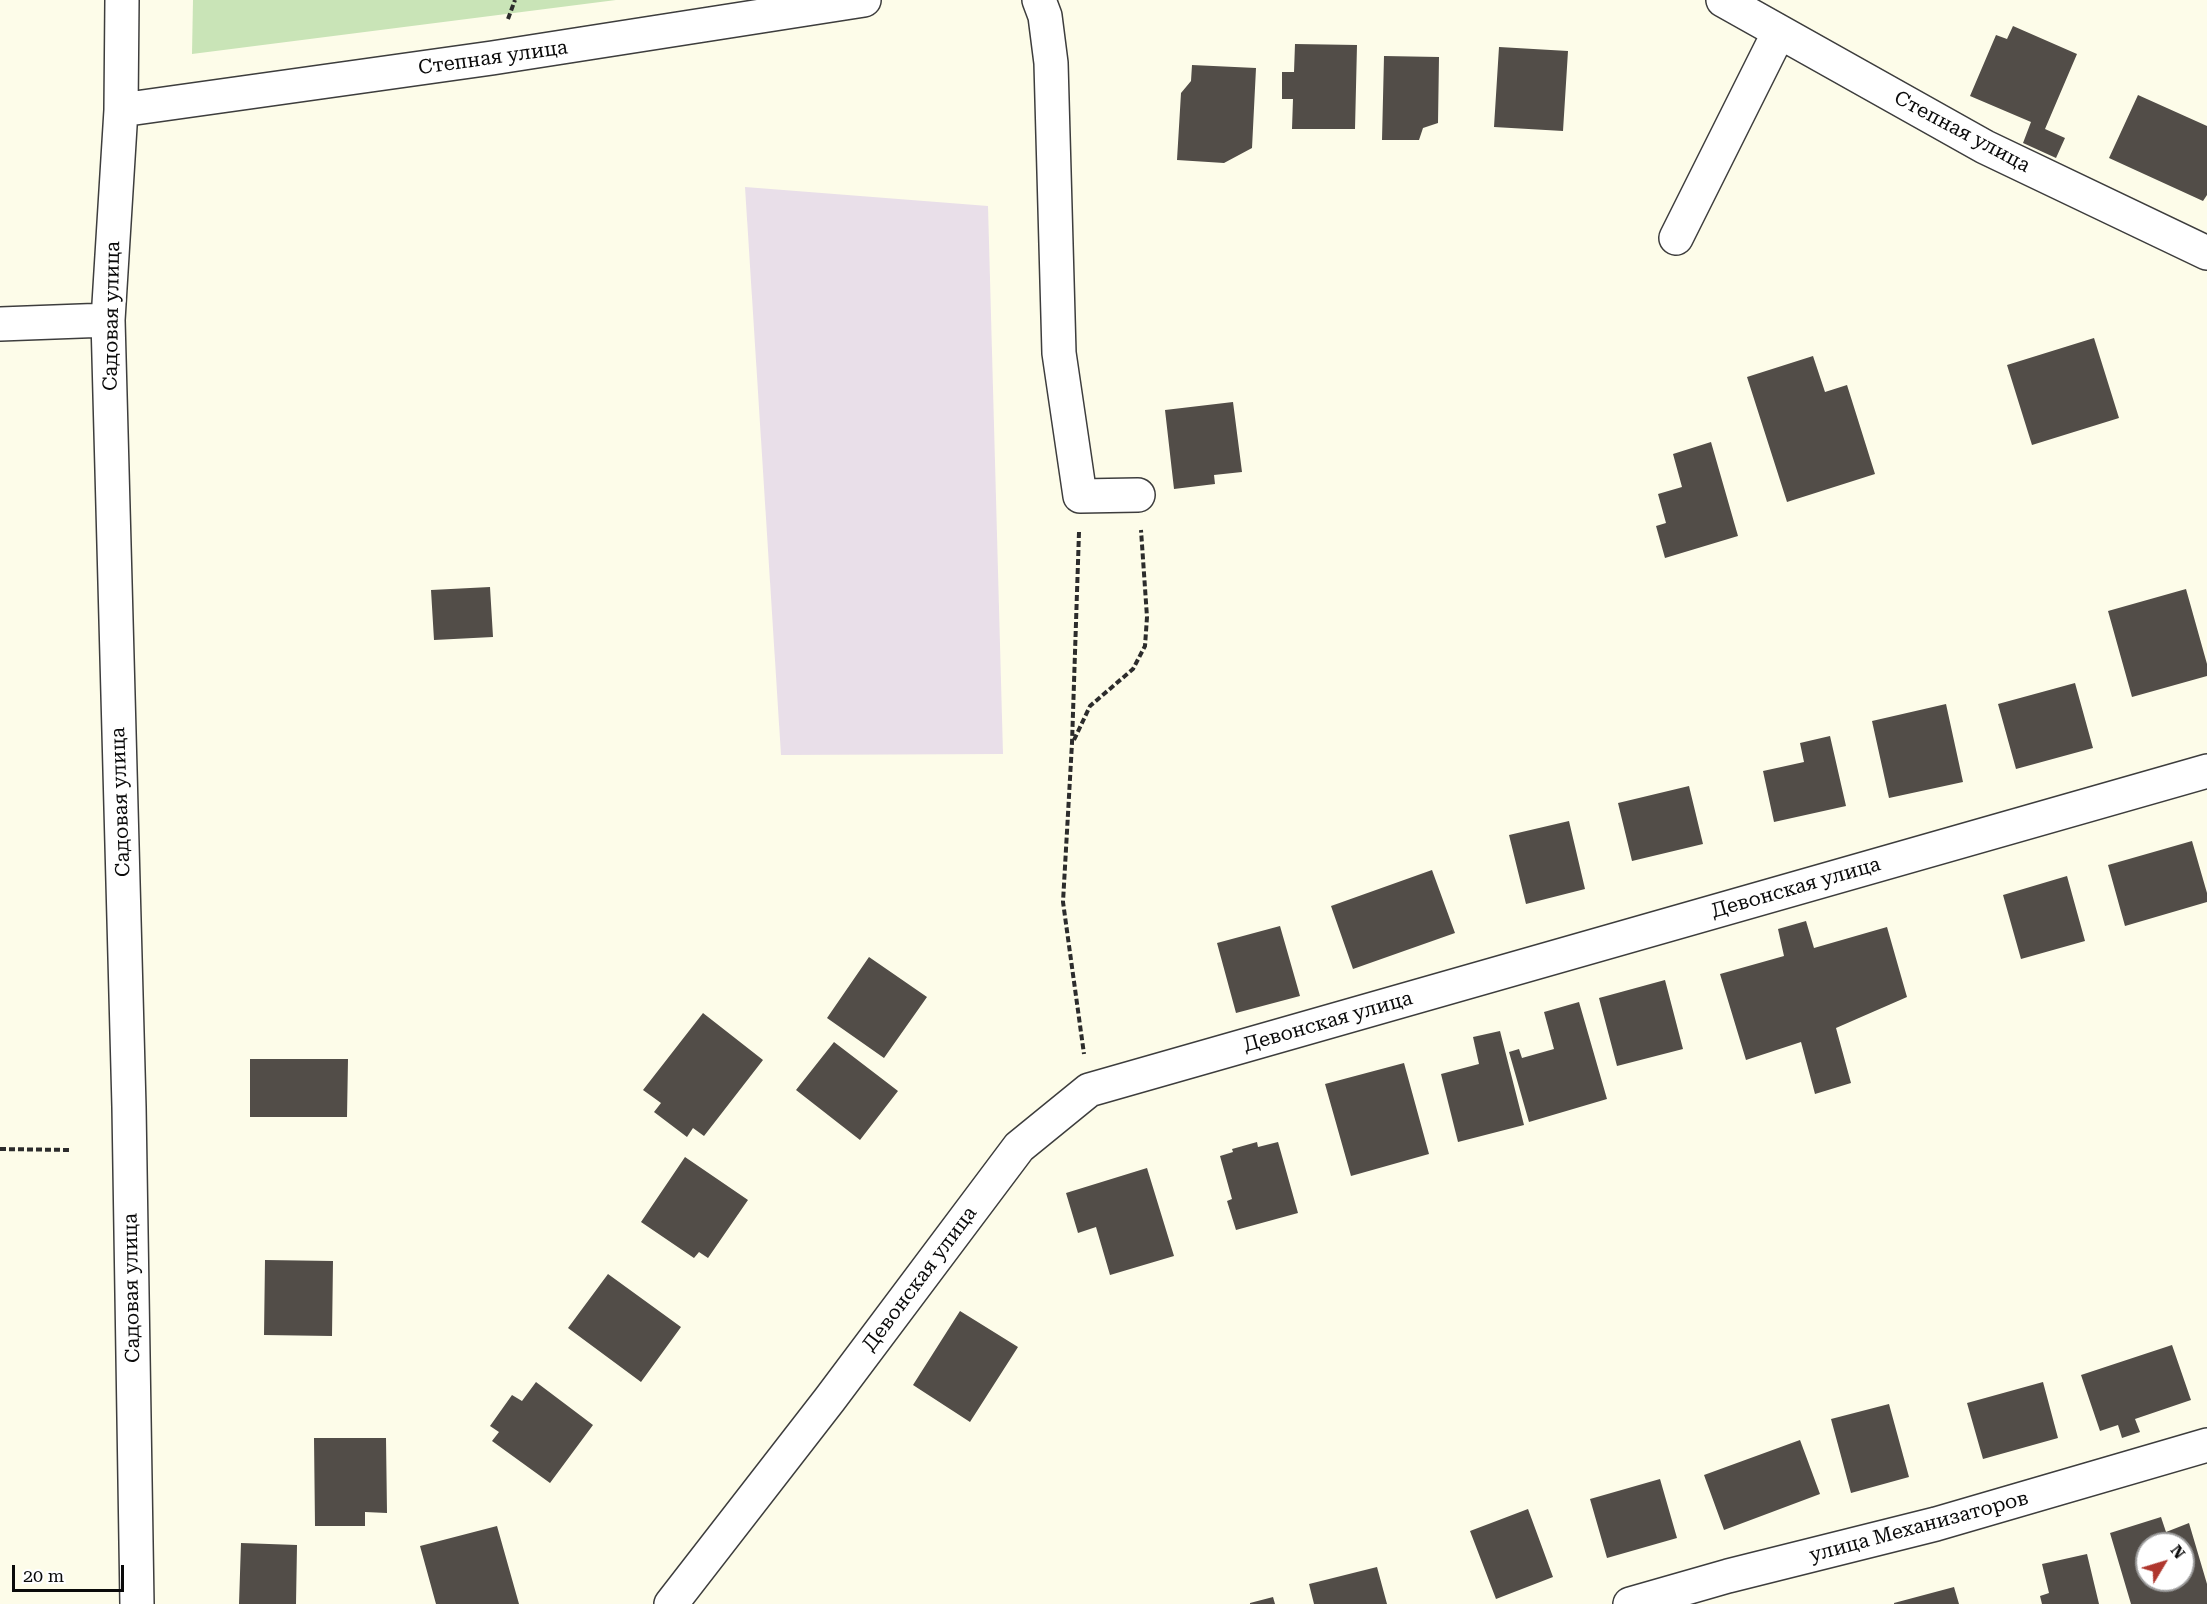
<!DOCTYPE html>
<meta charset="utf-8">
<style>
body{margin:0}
#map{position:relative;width:2207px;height:1604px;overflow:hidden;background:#fdfce9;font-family:"Roboto Serif",serif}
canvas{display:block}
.north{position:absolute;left:2135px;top:1532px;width:60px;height:60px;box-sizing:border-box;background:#fff;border:2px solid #9d9d9d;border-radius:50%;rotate:52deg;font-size:16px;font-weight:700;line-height:24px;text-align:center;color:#0a0a0a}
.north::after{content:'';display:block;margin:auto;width:21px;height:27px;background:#af372e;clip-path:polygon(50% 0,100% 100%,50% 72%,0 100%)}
.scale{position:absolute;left:12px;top:1565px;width:112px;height:27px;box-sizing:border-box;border:3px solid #0a0a0a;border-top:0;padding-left:8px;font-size:18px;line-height:21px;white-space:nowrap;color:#0a0a0a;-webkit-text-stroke:4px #fff;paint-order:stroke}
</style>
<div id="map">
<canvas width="2207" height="1604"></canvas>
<div class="north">N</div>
<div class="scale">20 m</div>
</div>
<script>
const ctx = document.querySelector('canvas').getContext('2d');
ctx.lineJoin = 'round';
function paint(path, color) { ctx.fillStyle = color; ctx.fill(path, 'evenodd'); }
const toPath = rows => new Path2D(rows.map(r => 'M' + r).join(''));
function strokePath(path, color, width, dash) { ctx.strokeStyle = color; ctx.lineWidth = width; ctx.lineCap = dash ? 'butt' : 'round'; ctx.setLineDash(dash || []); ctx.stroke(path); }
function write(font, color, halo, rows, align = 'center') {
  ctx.font = font + ' "Roboto Serif",serif'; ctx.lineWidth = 6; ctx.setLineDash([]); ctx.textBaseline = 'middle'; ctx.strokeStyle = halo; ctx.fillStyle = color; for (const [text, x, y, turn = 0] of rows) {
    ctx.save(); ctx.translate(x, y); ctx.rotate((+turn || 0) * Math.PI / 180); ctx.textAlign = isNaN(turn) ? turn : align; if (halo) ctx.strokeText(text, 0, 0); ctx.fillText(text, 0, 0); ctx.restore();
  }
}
const industrial = toPath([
 [745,187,988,206,1003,754,781,755]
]);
const green = toPath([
 [193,0,616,0,192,54]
]);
const building = toPath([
 [2013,26,2077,54,2045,129,2065,138,2056,158,2023,143,2031,122,1970,96,1996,35,2007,39],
 [1295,44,1357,45,1355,129,1292,129,1293,99,1282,99,1282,72,1294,72],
 [1499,47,1568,51,1563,131,1494,127],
 [1384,56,1439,57,1438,123,1423,128,1419,140,1382,140],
 [1192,65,1256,68,1252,148,1224,163,1177,160,1181,93,1191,81],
 [2138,95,2207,126,2207,195,2203,201,2109,158],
 [2094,338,2119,418,2032,445,2007,365],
 [1813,356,1825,392,1847,385,1875,474,1787,502,1747,377],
 [1233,402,1242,472,1214,475,1215,484,1174,489,1165,410],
 [1711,442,1738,536,1665,558,1656,526,1666,523,1658,494,1682,487,1673,454],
 [490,587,493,637,434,640,431,590],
 [2186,589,2207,664,2207,676,2132,697,2108,611],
 [2075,683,2093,748,2016,769,1998,704],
 [1946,704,1963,782,1889,798,1872,721],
 [1830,736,1846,806,1774,822,1763,771,1804,762,1800,743],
 [1689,786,1703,844,1632,861,1618,803],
 [1569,821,1585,889,1526,904,1509,835],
 [2192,841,2207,893,2207,902,2125,926,2108,865],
 [1432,870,1455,933,1353,969,1331,906],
 [2067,876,2085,941,2021,959,2003,895],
 [1806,921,1814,948,1887,927,1907,997,1836,1028,1851,1083,1815,1094,1801,1042,1746,1060,1720,974,1784,956,1778,929],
 [1280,926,1300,996,1236,1013,1217,943],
 [869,957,927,997,884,1058,827,1018],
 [1665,980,1683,1049,1617,1066,1599,998],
 [1579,1002,1607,1099,1529,1122,1509,1052,1519,1049,1522,1058,1554,1049,1544,1012],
 [703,1013,763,1060,704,1136,693,1128,687,1137,654,1112,661,1103,643,1090],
 [1500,1031,1524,1125,1458,1142,1441,1074,1479,1064,1473,1037],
 [834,1042,898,1091,860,1140,796,1090],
 [250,1059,348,1059,347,1117,250,1117],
 [1404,1063,1429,1154,1351,1176,1325,1084],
 [1257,1142,1258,1147,1278,1142,1298,1213,1236,1230,1227,1201,1232,1199,1220,1156,1233,1152,1232,1149],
 [685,1157,748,1200,708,1258,699,1252,694,1258,641,1222],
 [1147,1168,1174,1256,1110,1275,1096,1227,1078,1233,1066,1193],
 [265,1260,333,1261,332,1336,264,1335],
 [608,1274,681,1327,641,1382,568,1328],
 [960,1311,1018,1347,970,1422,913,1385],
 [2172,1345,2191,1400,2135,1419,2140,1432,2122,1438,2118,1425,2100,1431,2081,1375],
 [536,1382,593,1425,550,1483,492,1441,499,1432,490,1426,512,1395,522,1401],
 [2043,1382,2058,1438,1983,1459,1967,1403],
 [1889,1404,1909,1477,1851,1493,1831,1419],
 [314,1438,386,1438,387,1513,365,1512,365,1526,315,1526],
 [1800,1440,1820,1494,1724,1530,1704,1475],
 [1660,1479,1677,1538,1607,1558,1590,1499],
 [1528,1509,1553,1577,1496,1599,1470,1531],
 [2161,1517,2166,1532,2189,1523,2207,1584,2207,1604,2131,1604,2110,1533],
 [2147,1544,2183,1544,2183,1580,2147,1580],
 [497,1526,519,1604,436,1604,420,1546],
 [241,1543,297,1545,296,1604,239,1604],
 [2087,1554,2099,1604,2042,1604,2040,1596,2049,1593,2042,1564],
 [1377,1567,1387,1604,1314,1604,1309,1584],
 [1954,1587,1959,1604,1894,1604,1894,1603],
 [1273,1597,1275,1604,1250,1604,1250,1603]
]);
const path = toPath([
 [508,19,515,0],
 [1079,532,1072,743,1063,902,1084,1054],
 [1074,740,1090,706,1133,669,1145,646,1147,617,1141,530],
 [0,1149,71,1150]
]);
const minor = toPath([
 [122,0,121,110,108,320,129,1107,137,1604],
 [1039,0,1045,16,1051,63,1059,353,1080,496,1138,495],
 [1723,0,1985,147,2207,253],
 [121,110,492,58,864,0],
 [1676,238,1779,32],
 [0,324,108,320],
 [671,1604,830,1399,1019,1147,1089,1090,2207,771],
 [1630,1604,1728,1576,1936,1524,2207,1445]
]);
const streetNames = [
 ["Степная улица",493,58,-8],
 ["Степная улица",1962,132,28],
 ["Садовая улица",112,316,-89],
 ["Садовая улица",121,802,-92],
 ["Девонская улица",1796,888,-16],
 ["Девонская улица",1328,1022,-16],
 ["Девонская улица",920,1279,-53],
 ["Садовая улица",132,1288,-91],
 ["улица Механизаторов",1919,1527,-15]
];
paint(industrial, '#e9dfe9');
paint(green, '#c9e4b7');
paint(building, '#524d48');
strokePath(minor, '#3d3d3d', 36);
strokePath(path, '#2c2c2c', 4, [6, 3]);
strokePath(minor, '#fff', 33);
write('20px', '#0a0a0a', '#fff', streetNames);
</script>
